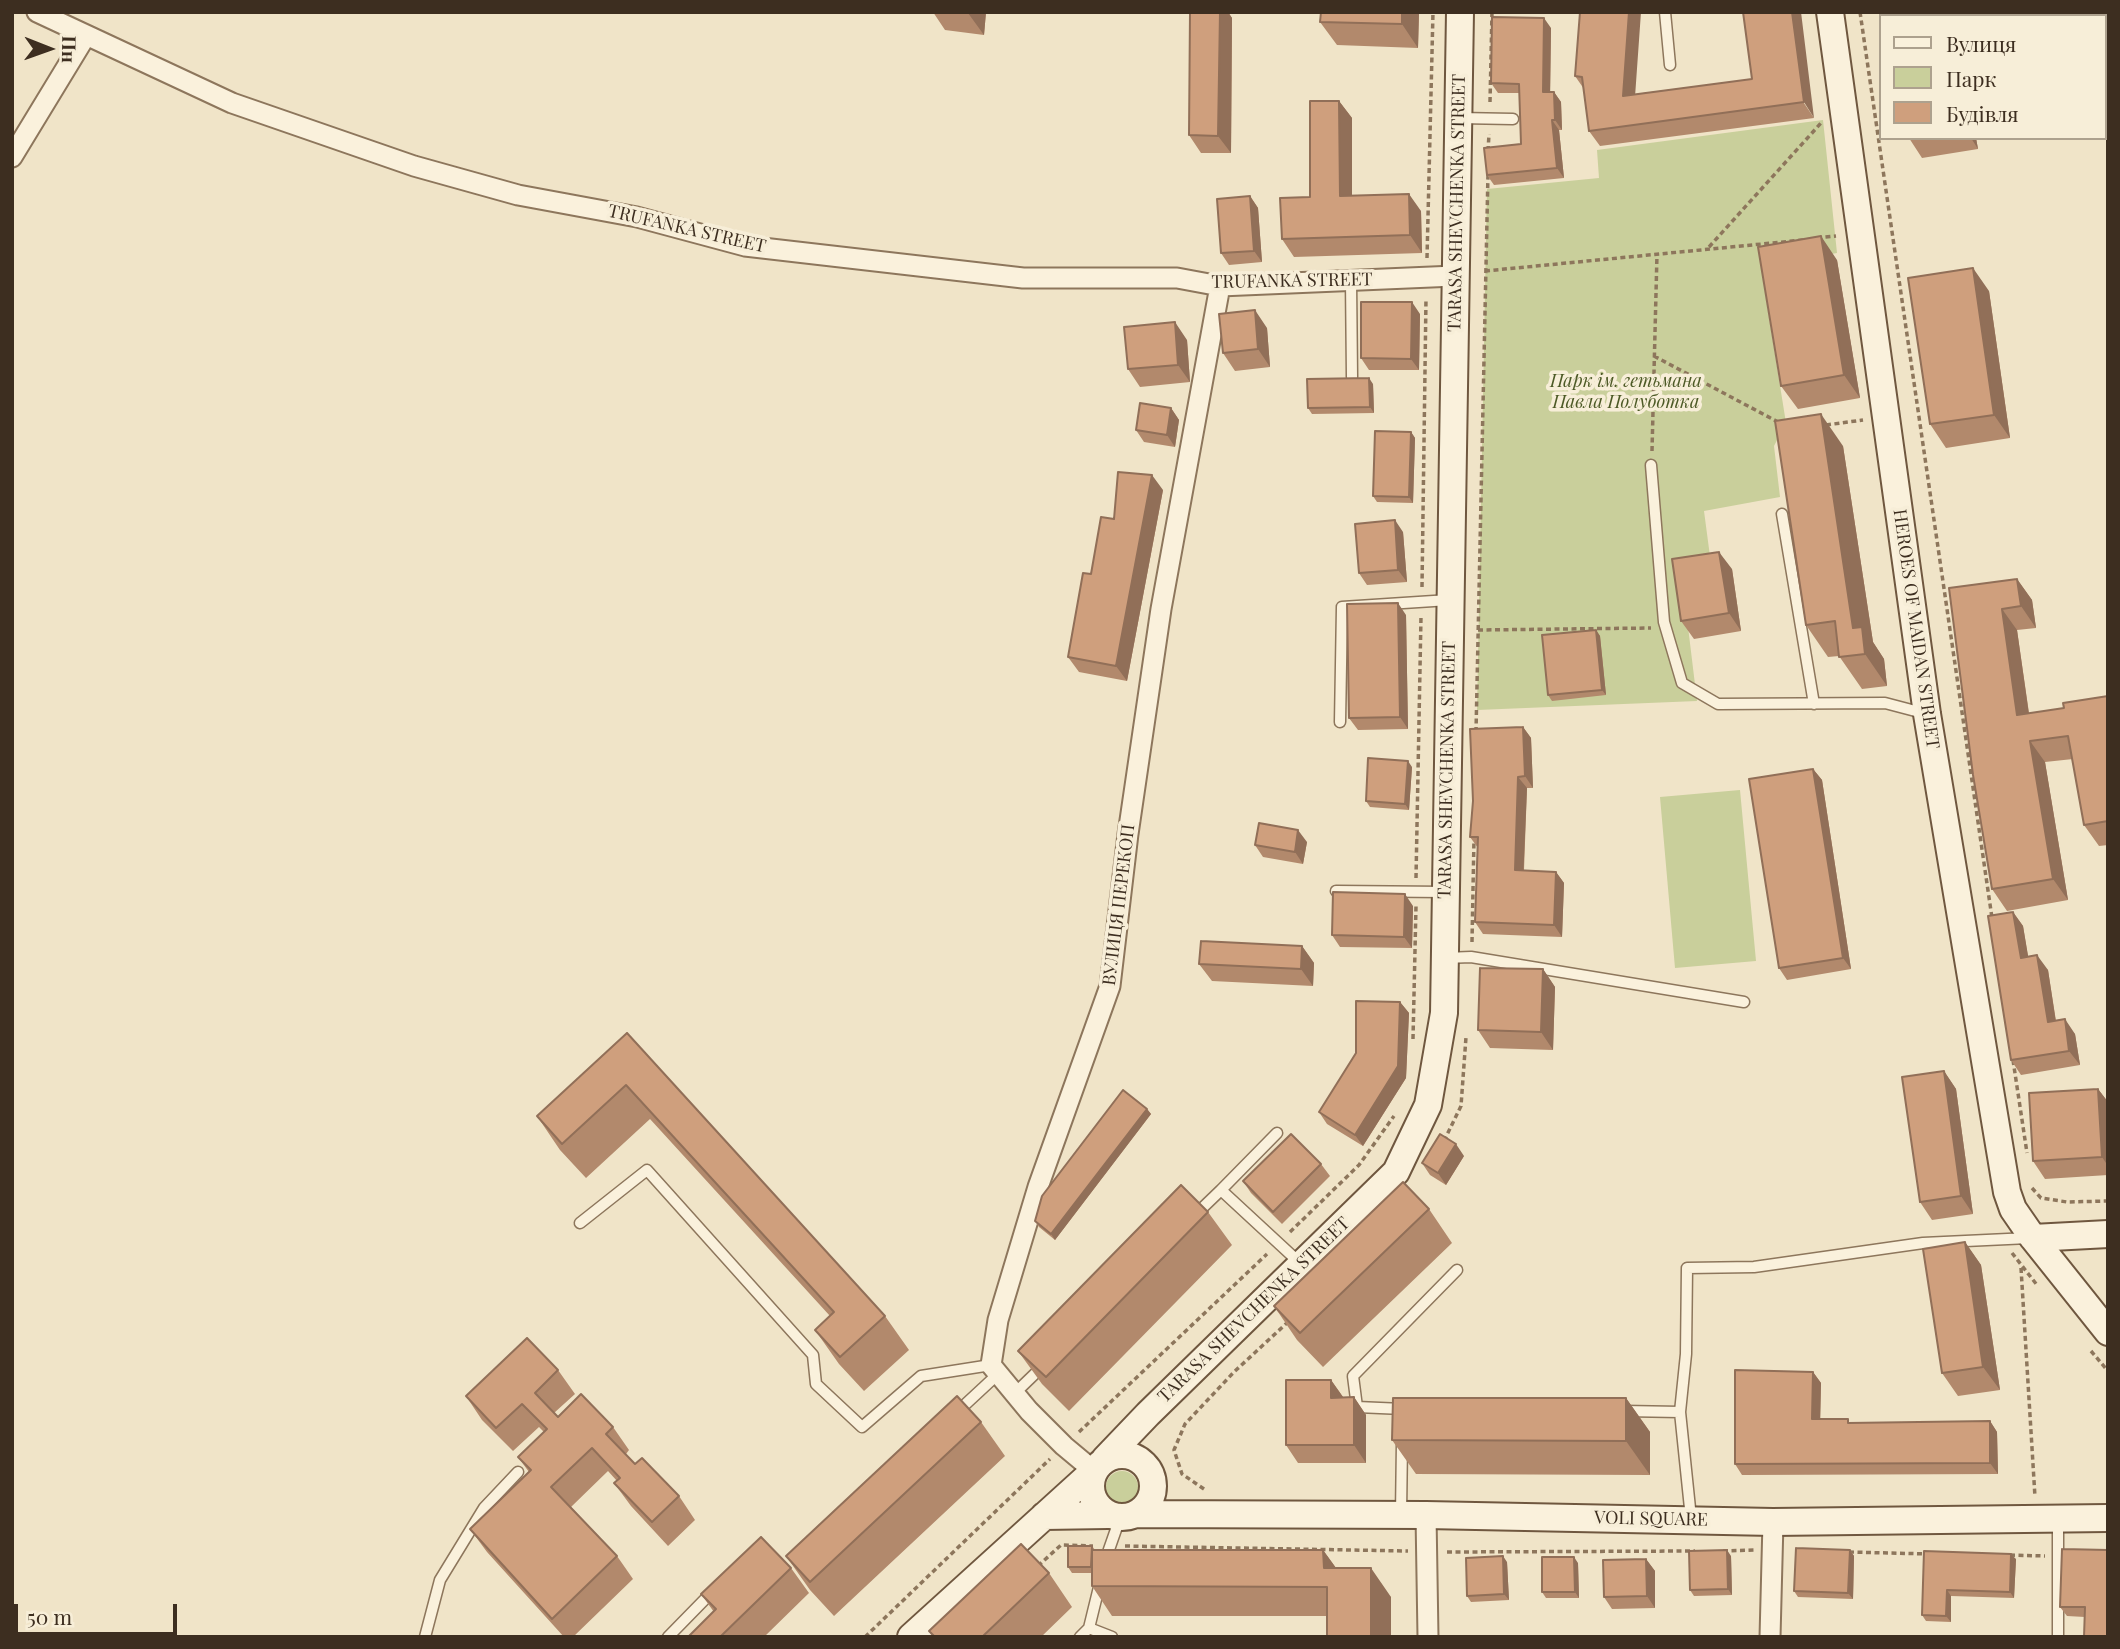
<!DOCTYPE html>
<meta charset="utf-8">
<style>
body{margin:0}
#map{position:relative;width:2120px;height:1649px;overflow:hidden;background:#f0e4c8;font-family:"Playfair Display",serif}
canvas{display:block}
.frame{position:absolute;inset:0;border:14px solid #3d2e20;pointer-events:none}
.legend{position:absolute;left:1879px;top:14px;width:228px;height:126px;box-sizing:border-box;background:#f7eed8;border:2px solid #ada18e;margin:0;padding:9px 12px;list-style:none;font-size:21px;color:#3d2e20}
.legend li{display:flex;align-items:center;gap:14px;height:35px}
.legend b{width:35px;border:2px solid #ada18e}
.north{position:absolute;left:14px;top:14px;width:70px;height:70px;-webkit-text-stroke:5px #f7eed8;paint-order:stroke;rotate:91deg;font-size:19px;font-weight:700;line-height:28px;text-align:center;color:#3d2e20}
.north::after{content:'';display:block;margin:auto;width:24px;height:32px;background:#3d2e20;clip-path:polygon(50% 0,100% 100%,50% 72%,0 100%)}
.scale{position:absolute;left:14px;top:1604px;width:163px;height:32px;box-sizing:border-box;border:4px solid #3d2e20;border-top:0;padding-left:9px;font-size:21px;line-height:24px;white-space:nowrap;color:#3d2e20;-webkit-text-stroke:5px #f7eed8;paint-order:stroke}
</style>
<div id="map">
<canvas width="2120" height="1649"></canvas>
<div class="frame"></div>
<ul class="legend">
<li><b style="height:9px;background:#faf1dc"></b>Вулиця</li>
<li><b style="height:19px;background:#c9cf9b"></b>Парк</li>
<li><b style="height:19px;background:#cf9f7d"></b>Будівля</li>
</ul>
<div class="north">Пн</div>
<div class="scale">50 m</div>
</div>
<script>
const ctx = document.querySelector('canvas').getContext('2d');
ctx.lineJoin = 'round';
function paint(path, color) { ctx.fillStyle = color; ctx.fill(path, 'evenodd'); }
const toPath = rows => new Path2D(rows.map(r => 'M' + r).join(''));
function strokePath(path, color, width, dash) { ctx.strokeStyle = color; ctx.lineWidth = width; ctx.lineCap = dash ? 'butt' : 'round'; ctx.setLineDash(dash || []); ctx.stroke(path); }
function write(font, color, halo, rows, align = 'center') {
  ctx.font = font + ' "Playfair Display",serif'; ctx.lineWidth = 7; ctx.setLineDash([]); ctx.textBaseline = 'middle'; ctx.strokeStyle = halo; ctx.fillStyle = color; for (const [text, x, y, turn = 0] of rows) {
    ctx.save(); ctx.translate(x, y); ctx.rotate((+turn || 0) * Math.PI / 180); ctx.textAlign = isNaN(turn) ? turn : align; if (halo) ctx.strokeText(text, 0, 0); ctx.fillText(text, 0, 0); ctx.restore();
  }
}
const green = toPath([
 [1823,120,1837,253,1761,267,1786,423,1774,446,1780,497,1704,511,1711,564,1681,569,1697,701,1477,710,1487,189,1599,178,1597,150],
 [1740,790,1756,961,1675,968,1660,797],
 '1106 1487a16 16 0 1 1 32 0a16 16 0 1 1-32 0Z'
]);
const path = toPath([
 [1860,12,1992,918],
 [1490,102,1492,12],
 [1488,151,1489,134],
 [1817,238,1836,236],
 [1709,247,1821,123],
 [1427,258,1433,12],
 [1485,271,1803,240],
 [1654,356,1778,422],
 [1826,425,1863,420],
 [1652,451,1657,254],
 [1422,587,1426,298],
 [1478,630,1651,628],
 [1476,732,1488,173],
 [1416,878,1421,616],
 [1472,942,1474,838],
 [1413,1039,1416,906],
 [2013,1060,2027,1153],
 [1444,1141,1461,1106,1466,1037],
 [2032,1188,2041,1198,2067,1202,2108,1201],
 [1290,1232,1359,1165,1394,1116],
 [2012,1253,2037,1285],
 [2021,1268,2035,1497],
 [2091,1351,2108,1371],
 [1079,1432,1267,1254],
 [1204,1489,1182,1474,1174,1450,1185,1424,1234,1372,1289,1321],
 [1125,1546,1408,1551],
 [1723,1551,1754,1550],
 [1447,1552,1695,1551],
 [1849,1552,1929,1554],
 [2010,1555,2045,1556],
 [1038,1566,1061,1545,1093,1546],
 [865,1637,1050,1459]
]);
const lane = toPath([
 [1665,12,1670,65],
 [1459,118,1513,119],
 [1351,281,1352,377],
 [1651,465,1664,622,1682,683,1718,704,1885,703,1923,713],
 [1782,514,1814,704],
 [1340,722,1342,607,1449,600],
 [1336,891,1445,892],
 [1445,958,1471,957,1744,1002],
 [1277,1133,1221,1190,1301,1264],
 [1194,1216,1221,1190],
 [580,1223,647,1170,813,1355,816,1384,862,1427,921,1376,991,1365],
 [1014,1394,1044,1365],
 [1403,1409,1357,1407,1353,1376,1457,1270],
 [1624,1411,1680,1412],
 [956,1413,998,1374],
 [1401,1514,1402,1442],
 [1691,1518,1680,1412,1686,1354,1687,1268,1754,1267,1923,1243,2029,1238],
 [1105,1561,1120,1518],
 [1089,1628,1112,1637],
 [425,1637,440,1580,484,1508,518,1472],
 [668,1637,712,1592],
 [1080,1637,1089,1628,1100,1583],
 [2058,1637,2058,1519]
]);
const street = toPath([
 [37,12,232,103,414,166,518,195,637,217,745,246,1023,278,1177,278,1220,286,1455,276],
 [12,157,85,37],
 [1094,1471,1064,1446,1029,1411,991,1365,998,1320,1038,1187,1110,986,1128,834,1161,609,1220,286],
 [1426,1515,1428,1637],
 [1770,1637,1773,1522]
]);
const secondary = toPath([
 [1830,12,1927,714,2007,1192,2013,1209,2033,1238,2108,1332],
 [2033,1238,2108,1234],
 '1091 1486a31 31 0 1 1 62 0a31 31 0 1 1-62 0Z',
 [1105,1459,1148,1414,1396,1172,1428,1105,1444,1013,1460,12],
 [1138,1514,1426,1515,1773,1522,2108,1518],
 [1044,1516,1108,1515],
 [911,1637,1094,1471]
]);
const wall = toPath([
 [933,12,986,12,984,35,945,30],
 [1190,12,1228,12,1232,18,1231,153,1201,153,1189,135],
 [1419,12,1418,48,1337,45,1320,22],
 [1580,12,1635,94,1752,79,1743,12,1814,118,1600,146,1589,131,1584,89,1575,76],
 [1551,28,1550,92,1554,92,1561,102,1562,130,1559,130,1564,178,1494,185,1487,175,1521,144,1519,93,1498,93,1491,83],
 [1339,101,1352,118,1352,196,1421,211,1422,253,1294,257,1282,239,1310,197],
 [1909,138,1976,138,1978,149,1922,158],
 [1250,196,1258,208,1262,262,1229,265,1221,253],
 [1837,260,1860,398,1798,409,1781,386],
 [1989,291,2010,438,1946,448,1930,424],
 [1420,314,1419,370,1369,370,1361,358],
 [1267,328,1270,367,1235,371,1223,353],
 [1187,340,1190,382,1140,387,1128,369],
 [1373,384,1374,413,1312,414,1308,408],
 [1171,408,1179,420,1175,447,1144,442,1136,430],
 [1411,432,1415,438,1413,503,1377,502,1373,496],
 [1843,446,1873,642,1884,659,1887,686,1862,689,1839,656,1828,657,1806,625],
 [1163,490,1127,681,1079,672,1068,657,1091,574,1114,519],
 [1403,532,1407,582,1367,585,1359,573],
 [1732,569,1741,631,1694,639,1681,621],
 [2017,579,2032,600,2036,628,2017,630,2029,713,2064,708,2108,696,2108,845,2099,846,2084,825,2073,759,2045,762,2068,900,2007,911,1992,889,1949,588],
 [1406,615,1408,729,1358,730,1349,718],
 [1596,630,1600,636,1606,695,1552,701,1548,695],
 [1523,727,1531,738,1533,788,1527,788,1524,870,1556,872,1564,883,1562,937,1483,934,1475,922,1478,848,1470,837],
 [1412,767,1409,810,1370,807,1366,801],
 [1813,769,1822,780,1851,969,1787,980,1779,968],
 [1307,842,1303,864,1263,857,1255,845],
 [1413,906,1412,948,1340,947,1332,935],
 [2013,912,2023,926,2028,957,2048,970,2056,1021,2075,1034,2080,1065,2021,1075,2011,1060],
 [1302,946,1314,963,1313,986,1212,981,1199,964],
 [1543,969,1555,987,1553,1050,1490,1048,1478,1030],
 [1400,1002,1409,1013,1406,1078,1363,1146,1327,1124,1319,1112],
 [627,1033,885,1316,909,1350,864,1391,839,1364,815,1330,830,1316,650,1119,586,1178,560,1150,537,1116],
 [1944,1071,1956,1089,1973,1214,1932,1220,1920,1202],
 [2098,1089,2108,1102,2108,1175,2045,1179,2033,1161],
 [1147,1109,1151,1114,1055,1240,1039,1227,1035,1221],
 [1464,1156,1446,1185,1430,1175,1422,1163],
 [1321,1164,1330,1176,1282,1224,1251,1193,1243,1181],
 [1429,1209,1452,1243,1323,1367,1297,1340,1274,1306],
 [1208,1212,1232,1245,1069,1411,1042,1384,1018,1351],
 [1965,1242,1981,1265,2000,1390,1958,1396,1942,1373],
 [558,1370,575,1394,554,1413,558,1417,613,1427,629,1450,626,1454,635,1464,679,1496,695,1520,668,1546,631,1506,614,1483,617,1481,608,1471,571,1507,617,1556,633,1579,573,1637,564,1637,487,1552,470,1529,529,1472,518,1457,544,1432,539,1427,513,1451,482,1420,466,1396],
 [1813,1372,1821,1383,1820,1419,1851,1423,1990,1421,1997,1432,1998,1474,1742,1475,1735,1464],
 [1331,1380,1343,1397,1354,1397,1366,1415,1366,1463,1298,1463,1286,1445],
 [1626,1398,1650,1432,1650,1475,1416,1474,1392,1440],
 [981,1422,1005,1456,834,1616,810,1590,786,1556],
 [1092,1546,1095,1550,1323,1550,1336,1568,1391,1597,1391,1637,1327,1637,1327,1616,1112,1616,1092,1586,1092,1573,1072,1573,1068,1567],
 [1850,1550,1854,1556,1853,1599,1798,1597,1794,1591],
 [2108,1550,2085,1617,2067,1616,2060,1607],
 [1924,1551,2016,1559,2014,1598,1951,1596,1951,1622,1926,1621,1922,1615],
 [1731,1556,1732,1595,1694,1596,1690,1590],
 [1646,1559,1655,1571,1655,1608,1612,1609,1604,1597],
 [1507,1562,1509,1600,1471,1602,1467,1596],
 [1578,1563,1579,1598,1546,1598,1542,1592],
 [791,1568,809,1593,764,1637,688,1637,714,1612,701,1594],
 [1049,1573,1072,1607,1041,1637,933,1637,929,1631]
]);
const shadedWall = toPath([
 [968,12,986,12,984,35,968,13],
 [1220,12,1228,12,1232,18,1231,153,1218,136],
 [1402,12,1419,12,1418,48,1402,24],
 [1629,12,1641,12,1634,111,1623,96],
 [1792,12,1801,12,1814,118,1804,102],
 [1544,18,1551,28,1550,102,1543,92],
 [1554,92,1561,102,1562,130,1555,120],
 [1339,101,1352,118,1352,214,1340,196],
 [1552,120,1559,130,1564,178,1557,168],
 [1971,138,1976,138,1978,149],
 [1409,194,1421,211,1422,253,1410,235],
 [1250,196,1258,208,1262,262,1254,251],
 [1821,236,1837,260,1860,398,1844,375],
 [1973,268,1989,291,2010,438,1994,415],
 [1412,302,1420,314,1419,370,1411,359],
 [1255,310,1267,328,1270,367,1258,349],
 [1175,322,1187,340,1190,382,1178,365],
 [1369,378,1373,384,1374,413,1370,407],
 [1171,408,1179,420,1175,447,1167,435],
 [1821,414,1843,446,1873,642,1884,659,1887,686,1865,654,1853,628],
 [1411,432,1415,438,1413,503,1409,497],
 [1152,475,1163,490,1127,681,1116,666],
 [1395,520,1403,532,1407,582,1398,570],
 [1719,552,1732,569,1741,631,1729,613],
 [2017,579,2032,600,2036,628,2021,606],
 [1398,603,1406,615,1408,729,1400,717],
 [2002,609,2017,630,2032,736,2017,715],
 [1596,630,1600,636,1606,695,1602,690],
 [1523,727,1531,738,1533,788,1525,776],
 [2030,741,2045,762,2068,900,2053,879],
 [1408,761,1412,767,1409,810,1405,804],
 [1813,769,1822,780,1851,969,1843,958],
 [1518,777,1527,788,1523,882,1515,870],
 [1298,830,1307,842,1303,864,1295,852],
 [1556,872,1564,883,1562,937,1554,925],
 [1405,894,1413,906,1412,948,1404,937],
 [2013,912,2023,926,2031,973,2021,958],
 [1302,946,1314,963,1313,986,1301,969],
 [2037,955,2048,970,2058,1036,2048,1022],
 [1543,969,1555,987,1553,1050,1541,1032],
 [1400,1002,1409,1013,1406,1078,1363,1146,1355,1135],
 [2065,1019,2075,1034,2080,1065,2069,1051],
 [1944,1071,1956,1089,1973,1214,1961,1196],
 [2098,1089,2108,1102,2108,1166,2102,1157],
 [1147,1109,1151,1114,1055,1240,1051,1234],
 [1456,1144,1464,1156,1446,1185,1438,1173],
 [1965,1242,1981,1265,2000,1390,1983,1367],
 [1813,1372,1821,1383,1820,1430,1812,1419],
 [1331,1380,1343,1397,1331,1398],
 [1354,1397,1366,1415,1366,1463,1354,1445],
 [1626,1398,1650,1432,1650,1475,1626,1441],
 [1990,1421,1997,1432,1998,1474,1990,1463],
 [1323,1550,1344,1579,1324,1568],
 [1727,1550,1731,1556,1732,1595,1728,1589],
 [1850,1550,1854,1556,1853,1599,1848,1593],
 [2011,1554,2016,1559,2014,1598,2010,1592],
 [1503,1556,1507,1562,1509,1600,1504,1594],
 [1574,1557,1578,1563,1579,1598,1575,1592],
 [1646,1559,1655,1571,1655,1608,1647,1596],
 [1371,1568,1391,1597,1391,1637,1371,1637],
 [1947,1590,1951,1596,1951,1622,1946,1616]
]);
const building = toPath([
 [1190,12,1220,12,1218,136,1189,135,1190,12],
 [1321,12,1402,12,1402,24,1320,22,1321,12],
 [1580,12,1629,12,1623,96,1752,79,1743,12,1792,12,1804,102,1589,131,1582,77,1575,76,1580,12],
 [2097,12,2108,12,2108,46,2104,46,2104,16,2098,16,2097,12],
 [1492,17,1544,18,1543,92,1554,92,1555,120,1552,120,1557,168,1487,175,1484,148,1521,144,1519,84,1491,83,1492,17],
 [1310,101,1339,101,1340,196,1409,194,1410,235,1282,239,1280,198,1310,197,1310,101],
 [1250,196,1254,251,1221,253,1217,199,1250,196],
 [1821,236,1844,375,1781,386,1758,247,1821,236],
 [1973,268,1994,415,1930,424,1908,278,1973,268],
 [1361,302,1412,302,1411,359,1361,358,1361,302],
 [1255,310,1258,349,1223,353,1219,314,1255,310],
 [1175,322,1178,365,1128,369,1124,327,1175,322],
 [1369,378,1370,407,1308,408,1307,379,1369,378],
 [1140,403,1171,408,1167,435,1136,430,1140,403],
 [1821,414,1853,628,1862,627,1865,654,1839,657,1835,621,1806,625,1775,421,1821,414],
 [1375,431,1411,432,1409,497,1373,496,1375,431],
 [1118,472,1152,475,1116,666,1068,657,1083,573,1091,574,1101,517,1114,519,1118,472],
 [1395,520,1398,570,1359,573,1355,524,1395,520],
 [1719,552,1729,613,1681,621,1672,559,1719,552],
 [2017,579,2021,606,2002,609,2017,715,2064,708,2063,703,2108,696,2108,821,2084,825,2068,736,2030,741,2053,879,1992,889,1973,775,1949,588,2017,579],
 [1398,603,1400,717,1349,718,1347,604,1398,603],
 [1596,630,1602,690,1548,695,1542,635,1596,630],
 [1523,727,1525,776,1518,777,1515,870,1556,872,1554,925,1475,922,1478,837,1470,837,1473,801,1470,729,1523,727],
 [1368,758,1408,761,1405,804,1366,801,1368,758],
 [1813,769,1843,958,1779,968,1749,779,1813,769],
 [1259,823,1298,830,1295,852,1255,845,1259,823],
 [1333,892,1405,894,1404,937,1332,935,1333,892],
 [2013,912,2021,958,2037,955,2048,1022,2065,1019,2069,1051,2011,1060,1988,916,2013,912],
 [1201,941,1302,946,1301,969,1199,964,1201,941],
 [1480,968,1543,969,1541,1032,1478,1030,1480,968],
 [1356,1001,1400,1002,1398,1066,1355,1135,1319,1112,1356,1053,1356,1001],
 [627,1033,885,1316,840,1357,815,1330,834,1312,626,1085,562,1144,537,1116,627,1033],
 [1944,1071,1961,1196,1920,1202,1902,1077,1944,1071],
 [2098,1089,2102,1157,2033,1161,2029,1093,2098,1089],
 [1123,1090,1147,1109,1051,1234,1035,1221,1042,1196,1123,1090],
 [1291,1134,1321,1164,1273,1212,1243,1181,1291,1134],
 [1440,1134,1456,1144,1438,1173,1422,1163,1440,1134],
 [1403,1182,1429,1209,1300,1333,1274,1306,1403,1182],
 [1181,1185,1208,1212,1046,1377,1018,1351,1181,1185],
 [1965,1242,1983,1367,1942,1373,1923,1249,1965,1242],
 [527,1338,558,1370,535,1393,558,1417,581,1394,613,1427,606,1434,635,1464,642,1458,679,1496,652,1522,614,1483,620,1478,592,1448,551,1487,617,1556,552,1619,470,1529,531,1470,518,1457,547,1429,522,1404,496,1428,466,1396,527,1338],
 [1735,1370,1813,1372,1812,1419,1848,1419,1848,1423,1990,1421,1990,1463,1735,1464,1735,1370],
 [1286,1380,1331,1380,1331,1398,1354,1397,1354,1445,1286,1445,1286,1380],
 [957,1396,981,1422,810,1582,786,1556,957,1396],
 [1393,1398,1626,1398,1626,1441,1392,1440,1393,1398],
 [761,1537,791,1568,720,1637,688,1637,716,1609,701,1594,761,1537],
 [1021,1544,1049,1573,982,1637,935,1637,929,1631,1021,1544],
 [1068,1546,1092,1546,1091,1567,1068,1567,1068,1546],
 [1796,1548,1850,1550,1848,1593,1794,1591,1796,1548],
 [2062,1549,2108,1550,2108,1637,2084,1637,2085,1607,2060,1607,2062,1549],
 [1092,1550,1323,1550,1324,1568,1371,1568,1371,1637,1327,1637,1327,1587,1092,1586,1092,1550],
 [1727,1550,1728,1589,1690,1590,1689,1551,1727,1550],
 [1924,1551,2011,1554,2010,1592,1947,1590,1946,1616,1922,1615,1924,1551],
 [1503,1556,1504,1594,1467,1596,1466,1558,1503,1556],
 [1542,1557,1574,1557,1575,1592,1542,1592,1542,1557],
 [1646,1559,1647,1596,1604,1597,1603,1560,1646,1559]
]);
const streetNames = [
 ["TARASA SHEVCHENKA STREET",1457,203,-89],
 ["TRUFANKA STREET",687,229,13],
 ["TRUFANKA STREET",1292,281,-1],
 ["HEROES OF MAIDAN STREET",1916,629,82],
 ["TARASA SHEVCHENKA STREET",1447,770,-89],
 ["ВУЛИЦЯ ПЕРЕКОП",1119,905,-83],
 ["TARASA SHEVCHENKA STREET",1254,1310,-44],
 ["VOLI SQUARE",1651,1519,1]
];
const parkNames = [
 ["Парк ім. гетьмана",1626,381],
 ["Павла Полуботка",1626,402]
];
paint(green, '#c9cf9b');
strokePath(lane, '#8d765c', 13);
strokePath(street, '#8d765c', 23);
strokePath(secondary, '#6f573f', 30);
strokePath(path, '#8d765c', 3.5, [5, 3.5]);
strokePath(lane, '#faf1dc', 10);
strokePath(street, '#faf1dc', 19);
strokePath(secondary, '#faf1dc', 26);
paint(wall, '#b2896c');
paint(shadedWall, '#916f58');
paint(building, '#cf9f7d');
strokePath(building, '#916f58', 2);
write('18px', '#3d2e20', '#f7eed8', streetNames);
write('italic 18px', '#4d5a26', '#f7eed8', parkNames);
</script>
